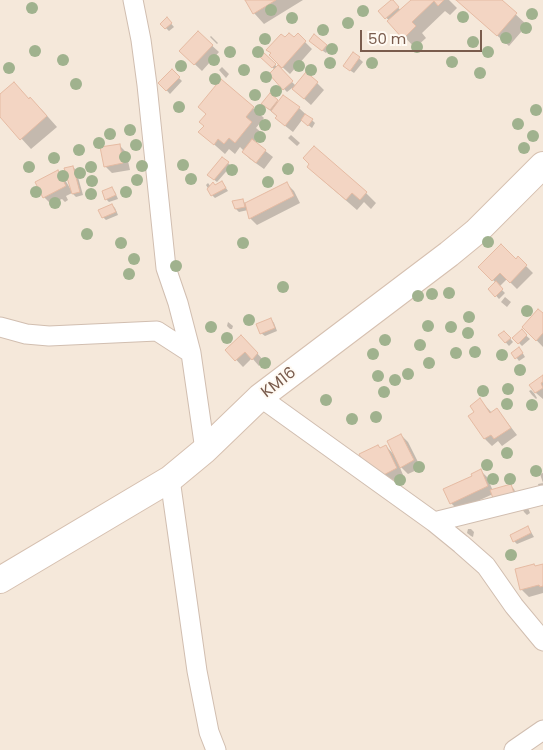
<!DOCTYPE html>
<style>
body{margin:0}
#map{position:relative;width:543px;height:750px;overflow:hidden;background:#fdf6ec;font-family:Poppins,sans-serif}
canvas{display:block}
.scale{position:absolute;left:360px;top:30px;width:122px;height:22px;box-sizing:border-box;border:2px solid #7a5c4d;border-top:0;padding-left:6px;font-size:15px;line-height:18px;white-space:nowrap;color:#7a5c4d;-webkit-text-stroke:4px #fffaf3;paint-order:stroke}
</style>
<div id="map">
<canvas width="543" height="750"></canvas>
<div class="scale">50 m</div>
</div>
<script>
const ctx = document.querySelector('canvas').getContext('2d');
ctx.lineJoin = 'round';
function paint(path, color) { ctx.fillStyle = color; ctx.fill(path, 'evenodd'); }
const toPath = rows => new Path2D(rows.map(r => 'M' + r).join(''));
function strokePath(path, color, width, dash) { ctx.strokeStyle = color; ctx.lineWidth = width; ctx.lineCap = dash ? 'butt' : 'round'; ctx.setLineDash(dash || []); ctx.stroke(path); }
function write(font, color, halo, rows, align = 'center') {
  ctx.font = font + ' Poppins,sans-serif'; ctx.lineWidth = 4; ctx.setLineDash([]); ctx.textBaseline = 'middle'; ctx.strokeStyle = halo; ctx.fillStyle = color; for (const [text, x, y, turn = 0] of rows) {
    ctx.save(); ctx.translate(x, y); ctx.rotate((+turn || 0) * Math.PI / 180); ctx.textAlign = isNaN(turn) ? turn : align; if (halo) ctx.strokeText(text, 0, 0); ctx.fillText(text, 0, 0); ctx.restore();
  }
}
const residential = toPath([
 [0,0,543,0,543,750,0,750]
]);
const shadow = toPath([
 [246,0,303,0,264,24,254,13],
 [412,0,449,0,457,8,450,15,445,11,422,33,426,38,415,48,380,11,395,4,401,11],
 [457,0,500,0,527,25,509,46],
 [167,19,174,27,169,31,162,24],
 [198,33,219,52,202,71,181,51],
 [211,36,218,43,217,44,210,37],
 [314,36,330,49,326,53,313,44],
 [285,39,294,39,305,42,312,49,290,74,277,62],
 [263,53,296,86,317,83,324,90,311,105,292,88,287,92,270,74,275,70,261,56],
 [354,54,363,62,354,73,348,69],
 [222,67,229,74,226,78,219,70],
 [172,71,182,81,170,94,160,83],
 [270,95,279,103,299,108,315,123,312,128,302,120,293,132,284,125,277,118,278,117,266,107],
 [0,96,41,109,57,127,31,149,0,115],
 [253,108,264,118,256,128,262,133,254,142,273,157,264,169,250,159,243,152,244,151,240,147,235,154,229,149,225,154,200,132],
 [291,135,300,143,297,146,288,138],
 [119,145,126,152,130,170,112,173,105,166],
 [228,163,231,166,217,182,212,178],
 [73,167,76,170,83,195,76,197,72,193,66,196,68,200,65,202,62,199,51,204,44,197,57,171,64,178,71,190,72,190],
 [319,177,366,193,376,203,371,209,364,202,357,210],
 [222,182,228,191,215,198,212,195,206,185,208,183,211,187,214,186],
 [287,184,294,191,300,203,257,225,250,218,248,210,239,212,236,209,242,200,246,204],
 [112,189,115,192,118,199,109,202,106,199],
 [112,205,115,208,118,215,106,220,103,217],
 [518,258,533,273,517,289,507,279,499,287,505,293,499,299,490,289,496,283,480,267,516,260],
 [505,297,511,302,507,307,501,302],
 [543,314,543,347,524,327],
 [271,319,274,323,277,331,265,336,261,333],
 [228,322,233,326,232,329,230,329,227,326],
 [521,331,530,339,522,346,514,338],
 [507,335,513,342,509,346,500,336],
 [248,343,264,361,259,366,252,358,243,367,227,350],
 [522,352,525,357,519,361,513,353],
 [543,377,543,399,536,393,531,385],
 [531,390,534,393,537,398,536,399,532,395,529,391],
 [480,400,492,413,496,410,503,417,517,435,502,446,498,441,492,446,485,439,470,416,476,412],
 [401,435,408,442,421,468,408,474,399,465,403,475,380,487,380,449,386,446,394,455],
 [480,470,487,477,493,491,511,486,514,489,518,499,493,494,458,510,451,503],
 [543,473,543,493,540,490,538,484,543,483,540,474],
 [521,506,528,508,530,513,527,515,524,512],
 [528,527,534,537,517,544,514,541],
 [468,529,471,529,474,532,473,537,471,536,467,533],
 [543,565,543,593,529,597,522,590,516,570]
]);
const building = toPath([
 [245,0,276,0,253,14,245,0],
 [391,0,393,0,399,7,385,19,378,11,391,0],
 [411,0,444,0,438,6,434,1,412,22,416,26,403,39,387,21,411,0],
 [456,0,502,0,517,13,497,36,456,0],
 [167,17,172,23,165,29,160,24,167,17],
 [198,31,213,45,194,65,179,51,198,31],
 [289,33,294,37,298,33,306,41,282,68,269,55,271,53,266,50,281,34,285,37,289,33],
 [314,34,327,45,322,51,309,41,314,34],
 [263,52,276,64,272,68,259,56,263,52],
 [353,52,360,57,350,71,343,66,353,52],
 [278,65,293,81,283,90,269,74,278,65],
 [172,69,180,77,166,91,158,83,172,69],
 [306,72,318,82,304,99,292,89,306,72],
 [221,79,254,107,246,117,252,122,235,143,229,138,224,144,218,139,214,145,198,132,204,126,199,122,206,114,198,107,221,79],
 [14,82,29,99,30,97,47,116,20,140,0,117,0,94,14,82],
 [270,93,278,100,270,110,261,104,270,93],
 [283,95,300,107,285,126,275,118,277,116,271,111,283,95],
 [305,114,313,119,308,126,301,120,305,114],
 [252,139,266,150,256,163,242,152,252,139],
 [120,144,123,163,104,167,100,147,120,144],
 [314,146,367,192,360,200,352,193,346,200,307,167,309,164,303,158,314,146],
 [222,157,229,162,214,180,207,175,222,157],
 [73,166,80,192,72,194,64,168,73,166],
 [58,170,66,186,43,198,35,182,58,170],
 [222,181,226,188,211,196,207,189,213,182,215,185,222,181],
 [287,182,294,196,249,219,245,203,287,182],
 [112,187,116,195,105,200,102,191,112,187],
 [243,199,245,207,235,209,232,201,243,199],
 [112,204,116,212,102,218,98,210,112,204],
 [501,244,516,259,518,256,527,265,510,283,500,273,492,281,478,267,501,244],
 [496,281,503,289,495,297,488,289,496,281],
 [538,309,543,313,543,333,536,341,522,327,538,309],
 [271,318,275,328,260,334,256,324,271,318],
 [522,329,527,335,518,344,512,338,522,329],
 [504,331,511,338,505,343,498,335,504,331],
 [241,335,258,353,252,360,245,352,235,361,225,350,241,335],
 [519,347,523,353,515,359,511,353,519,347],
 [543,375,543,382,541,383,543,388,535,393,529,385,543,375],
 [480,398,490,413,497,408,511,428,494,439,491,435,484,439,468,416,474,412,470,406,480,398],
 [401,434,414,460,400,468,387,441,401,434],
 [378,445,380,448,386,445,397,468,372,481,359,454,378,445],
 [481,469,488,486,450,504,443,489,472,476,471,474,481,469],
 [511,484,515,496,494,501,490,490,511,484],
 [528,526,531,533,513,542,510,535,528,526],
 [534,564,535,566,543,564,543,586,540,587,539,585,520,590,515,569,534,564]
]);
const street = toPath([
 [133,0,141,40,147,85,166,268,178,303,191,353,205,450],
 [0,327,26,334,49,336,157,331,191,353],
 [260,397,434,522,461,544,486,566,514,606,543,641],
 [170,479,197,671,209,732,216,750],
 [434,522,543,495],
 [514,750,543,730]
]);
const secondary = toPath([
 [0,580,170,479,205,450,260,397,449,254,477,231,543,165]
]);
const trees = [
 [32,8],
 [271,10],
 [363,11],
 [532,14],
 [463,17],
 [292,18],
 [348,23],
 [526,28],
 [323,30],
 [506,38],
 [265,39],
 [473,42],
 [417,47],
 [332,49],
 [35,51],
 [230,52],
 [258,52],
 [488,52],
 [63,60],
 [214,60],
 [452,62],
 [330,63],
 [372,63],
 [181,66],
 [299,66],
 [9,68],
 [244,70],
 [311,70],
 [480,73],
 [266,77],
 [215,79],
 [76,84],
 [276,91],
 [255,95],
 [179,107],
 [260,110],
 [536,110],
 [518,124],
 [265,125],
 [130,130],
 [110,134],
 [533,136],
 [260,137],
 [99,143],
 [136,145],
 [524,148],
 [79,150],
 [125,157],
 [54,158],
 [183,165],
 [142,166],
 [29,167],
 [91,167],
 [288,169],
 [232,170],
 [80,173],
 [63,176],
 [191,179],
 [137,180],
 [92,181],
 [268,182],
 [36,192],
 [126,192],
 [91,194],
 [55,203],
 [87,234],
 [488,242],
 [121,243],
 [243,243],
 [134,259],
 [176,266],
 [129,274],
 [283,287],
 [449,293],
 [432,294],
 [418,296],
 [527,311],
 [469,317],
 [249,320],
 [428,326],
 [211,327],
 [451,327],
 [468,333],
 [227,338],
 [385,340],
 [420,345],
 [475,352],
 [456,353],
 [373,354],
 [502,355],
 [265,363],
 [429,363],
 [520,370],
 [408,374],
 [378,376],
 [395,380],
 [508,389],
 [483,391],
 [384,392],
 [326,400],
 [507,404],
 [532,405],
 [376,417],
 [352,419],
 [507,453],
 [487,465],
 [419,467],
 [536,471],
 [493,479],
 [510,479],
 [400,480],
 [511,555]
];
const streetNames = [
 ["KM16",279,383,-38]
];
paint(residential, '#f5e8da');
paint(shadow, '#0003');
paint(building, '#f3d5c3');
strokePath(building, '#e6bba3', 1);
strokePath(street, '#d1beb0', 21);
strokePath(secondary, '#d6c0b0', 28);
strokePath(street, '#fff', 19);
strokePath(secondary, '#fff', 26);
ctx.fillStyle = '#a0b28e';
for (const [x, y] of trees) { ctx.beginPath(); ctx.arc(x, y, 6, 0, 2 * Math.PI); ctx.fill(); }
write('16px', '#7a5c4d', '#fffaf3', streetNames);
</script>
